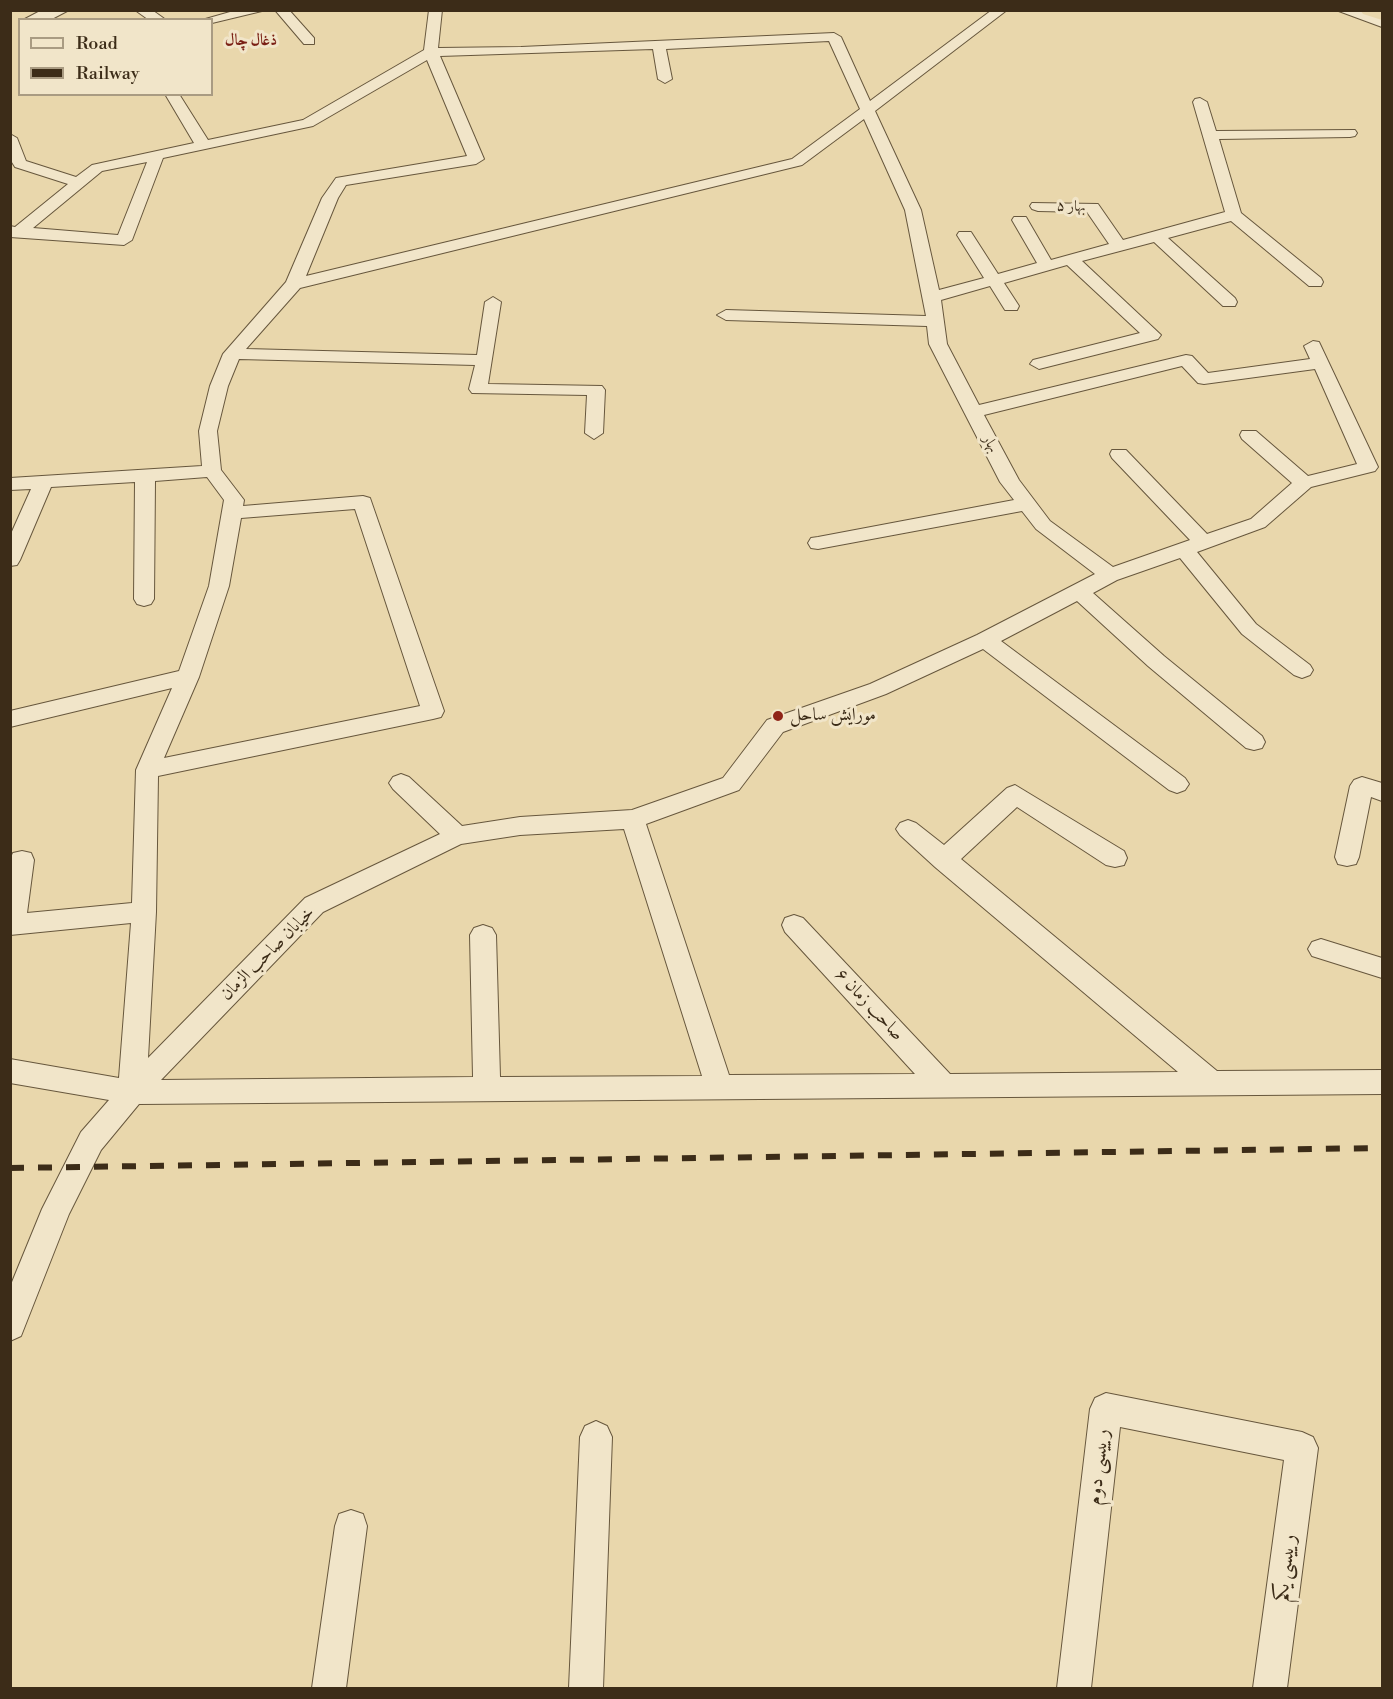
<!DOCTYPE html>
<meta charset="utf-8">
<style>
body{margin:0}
#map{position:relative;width:1393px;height:1699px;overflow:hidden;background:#e9d7ac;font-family:"Libre Bodoni",serif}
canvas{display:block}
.frame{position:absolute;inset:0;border:12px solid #3c2c18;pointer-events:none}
.legend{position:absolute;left:18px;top:18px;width:195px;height:78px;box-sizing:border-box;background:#f1e5c9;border:2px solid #a99b82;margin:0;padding:8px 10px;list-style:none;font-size:18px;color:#3c2c18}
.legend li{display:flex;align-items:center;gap:12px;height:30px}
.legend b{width:30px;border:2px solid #a99b82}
</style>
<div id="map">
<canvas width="1393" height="1699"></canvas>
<div class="frame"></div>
<ul class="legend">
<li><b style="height:8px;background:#f1e5c9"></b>Road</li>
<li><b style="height:8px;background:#3c2c18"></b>Railway</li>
</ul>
</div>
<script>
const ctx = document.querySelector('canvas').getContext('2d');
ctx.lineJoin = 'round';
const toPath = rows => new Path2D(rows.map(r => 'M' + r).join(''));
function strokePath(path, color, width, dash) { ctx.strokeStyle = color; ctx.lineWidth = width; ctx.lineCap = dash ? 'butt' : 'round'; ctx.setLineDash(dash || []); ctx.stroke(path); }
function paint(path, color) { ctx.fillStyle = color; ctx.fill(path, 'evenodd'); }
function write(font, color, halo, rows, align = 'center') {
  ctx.font = font + ' "Libre Bodoni",Amiri,serif'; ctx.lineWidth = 6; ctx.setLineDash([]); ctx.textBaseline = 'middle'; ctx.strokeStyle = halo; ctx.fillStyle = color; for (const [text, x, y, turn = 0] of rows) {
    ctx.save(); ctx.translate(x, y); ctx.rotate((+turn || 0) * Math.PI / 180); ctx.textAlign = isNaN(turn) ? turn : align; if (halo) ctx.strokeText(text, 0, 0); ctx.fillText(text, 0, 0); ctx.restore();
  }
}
const minor = toPath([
 [135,10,152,10,166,20,149,20,135,10],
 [237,10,266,10,212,23,212,20,202,20,237,10],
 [275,10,289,10,314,38,314,44,304,44,275,10],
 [429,10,442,10,438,48,521,47,834,33,841,37,870,101,992,10,1007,10,875,111,921,210,939,290,984,278,957,235,959,232,971,232,998,274,1037,263,1012,220,1014,217,1026,217,1051,260,1109,244,1087,212,1038,211,1032,209,1030,206,1032,203,1098,204,1123,240,1225,212,1193,102,1195,99,1200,98,1207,102,1216,131,1355,130,1357,133,1355,136,1350,137,1219,139,1241,213,1321,278,1323,282,1321,286,1309,286,1231,221,1168,238,1235,298,1237,302,1235,306,1223,306,1154,242,1082,261,1161,335,1158,339,1039,369,1030,364,1033,360,1140,333,1067,265,1004,283,1019,306,1017,310,1005,310,990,286,941,300,947,344,979,405,1186,355,1192,356,1208,373,1310,359,1304,346,1313,341,1319,342,1378,467,1375,471,1311,487,1265,527,1197,552,1256,624,1310,665,1313,670,1310,675,1302,678,1294,675,1242,634,1180,558,1117,580,1093,593,1164,656,1262,736,1265,742,1262,748,1254,750,1246,748,1148,666,1077,601,1001,641,1185,778,1189,784,1185,790,1177,793,1169,790,983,649,886,694,783,732,739,790,646,824,729,1075,915,1074,785,932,782,925,785,918,794,915,803,918,950,1074,1178,1072,935,867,900,835,896,829,900,823,908,820,916,823,944,845,1007,788,1015,785,1124,851,1127,858,1124,865,1115,867,1106,865,1017,807,961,859,1217,1071,1382,1070,1382,1094,139,1104,101,1150,69,1214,21,1336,10,1341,10,1287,42,1209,81,1132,109,1100,10,1083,10,1059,119,1078,131,923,10,935,10,859,13,853,22,851,31,853,34,860,27,913,132,903,136,770,172,688,10,727,10,711,179,671,209,586,224,500,207,477,155,481,154,599,151,604,144,606,137,604,134,599,135,482,51,487,20,560,17,565,10,566,10,536,31,489,10,490,10,478,202,466,199,431,210,386,223,354,286,282,322,198,336,178,467,156,427,60,313,126,163,158,132,240,124,245,10,237,10,226,15,227,68,184,15,167,10,159,10,134,17,138,26,161,76,177,92,165,194,143,165,94,179,94,208,140,303,120,424,50,429,10],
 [829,41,860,109,792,159,306,276,338,198,346,185,476,164,484,159,440,56,653,49,658,79,665,83,672,79,666,49,829,41],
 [864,119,905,210,926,316,726,310,717,315,726,320,927,326,929,344,1000,482,1014,500,818,537,811,538,808,543,811,548,818,549,1022,511,1036,529,1095,574,977,635,870,684,767,720,723,778,632,810,520,817,462,826,409,777,401,774,393,777,389,783,393,789,440,834,305,898,148,1058,156,912,158,776,433,719,441,717,444,711,370,498,363,496,243,506,244,500,221,470,217,431,228,386,239,359,475,365,469,389,472,393,587,395,585,433,594,439,603,433,605,390,602,386,488,384,501,302,493,297,485,302,477,355,246,349,300,288,802,165,864,119],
 [147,162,118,235,33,228,102,171,147,162],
 [1182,366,1198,383,1204,384,1315,369,1357,464,1308,476,1256,431,1242,431,1240,435,1242,439,1292,483,1251,519,1207,534,1126,450,1112,450,1110,454,1112,458,1190,540,1113,567,1050,521,1019,480,984,415,1182,366],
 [355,509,420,706,164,758,199,677,229,586,241,518,355,509],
 [624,829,702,1076,500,1077,496,935,492,928,483,925,474,928,470,935,473,1077,161,1080,323,912,461,844,520,835,624,829],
 [1336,10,1357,10,1382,19,1382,27,1336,10],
 [1362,777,1382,783,1382,801,1371,797,1359,857,1356,864,1347,866,1338,864,1335,857,1350,786,1354,780,1362,777],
 [1321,939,1382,958,1382,978,1312,956,1308,949,1312,942,1321,939],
 [1106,1393,1302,1432,1313,1437,1318,1448,1287,1688,1253,1688,1284,1460,1120,1427,1091,1688,1057,1688,1090,1409,1095,1398,1106,1393],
 [596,1421,607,1426,612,1437,603,1688,569,1688,580,1437,585,1426,596,1421],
 [351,1510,363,1514,367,1526,346,1688,312,1688,335,1526,339,1514,351,1510]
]);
const tertiary = toPath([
 [42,10,69,10,50,20,23,20,42,10]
]);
const trunk = toPath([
 [1360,10,1382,10,1382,20,1363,14,1360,10]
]);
const rail = toPath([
 [10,1168,1382,1148]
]);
const markers = [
 [778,716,6,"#8f2418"]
];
const farStreetnames = [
 ["بهار ۵",1071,207,2],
 ["بهار",990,444,62]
];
const farNeighbourhoodnames = [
 ["ذغال چال",251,41]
];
const poiNames = [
 ["مورایش ساحل",790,716]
];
const streetNames = [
 ["خیابان صاحب الزمان",268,954,-45],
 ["صاحب زمان ۶",869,1005,47]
];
const nearStreetnames = [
 ["رییسی دوم",1099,1467,-84],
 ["رییسی یکم",1286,1568,-83]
];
strokePath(minor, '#67573d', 2);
strokePath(tertiary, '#67573d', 2);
strokePath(trunk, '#3c2c18', 2);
paint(minor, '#f1e5c9');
paint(tertiary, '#f1e5c9');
paint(trunk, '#e9d7ac');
strokePath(rail, '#3c2c18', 6, [14, 14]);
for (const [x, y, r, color] of markers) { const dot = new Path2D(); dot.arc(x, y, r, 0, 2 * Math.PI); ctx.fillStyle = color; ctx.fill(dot); strokePath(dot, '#f1e5c9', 2); }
write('15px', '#3c2c18', '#f1e5c9', farStreetnames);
write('bold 16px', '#7a1f14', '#f1e5c9', farNeighbourhoodnames);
write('18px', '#3c2c18', '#f1e5c9', poiNames, 'left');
write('18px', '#3c2c18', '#f1e5c9', streetNames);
write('21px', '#3c2c18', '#f1e5c9', nearStreetnames);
</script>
